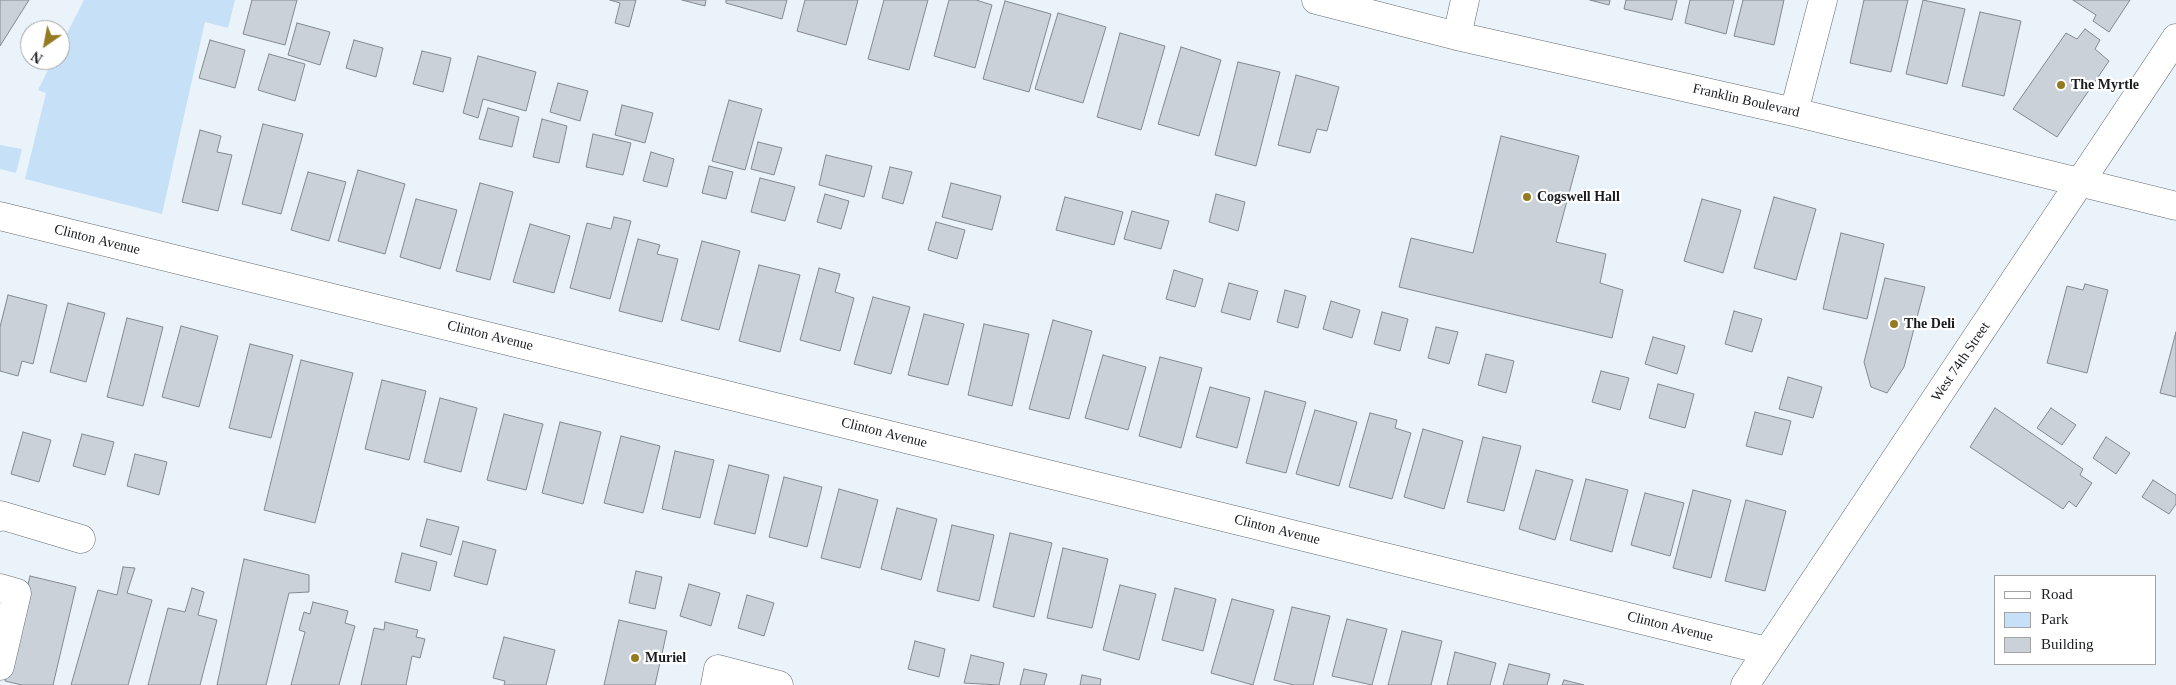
<!DOCTYPE html>
<style>
body{margin:0}
#map{position:relative;width:2176px;height:685px;overflow:hidden;background:#ebf3fa;font-family:"Times New Roman",serif}
canvas{display:block}
.legend{position:absolute;left:1994px;top:575px;width:162px;height:90px;box-sizing:border-box;background:#fff;border:1px solid #a3a4a5;margin:0;padding:6px 9px;list-style:none;font-size:15px;color:#191b1e}
.legend li{display:flex;align-items:center;gap:10px;height:25px}
.legend b{width:25px;border:1px solid #a3a4a5}
.north{position:absolute;left:20px;top:20px;width:50px;height:50px;box-sizing:border-box;background:#fff;border:1px solid #a3a4a5;border-radius:50%;rotate:213deg;font-size:14px;font-weight:700;line-height:20px;text-align:center;color:#191b1e}
.north::after{content:'';display:block;margin:auto;width:18px;height:22px;background:#947b22;clip-path:polygon(50% 0,100% 100%,50% 72%,0 100%)}
</style>
<div id="map">
<canvas width="2176" height="685"></canvas>
<ul class="legend">
<li><b style="height:6px;background:#fff"></b>Road</li>
<li><b style="height:14px;background:#c6e1f7"></b>Park</li>
<li><b style="height:14px;background:#cad1d8"></b>Building</li>
</ul>
<div class="north">N</div>
</div>
<script>
const ctx = document.querySelector('canvas').getContext('2d');
ctx.lineJoin = 'round';
function paint(path, color) { ctx.fillStyle = color; ctx.fill(path, 'evenodd'); }
const toPath = rows => new Path2D(rows.map(r => 'M' + r).join(''));
function strokePath(path, color, width, dash) { ctx.strokeStyle = color; ctx.lineWidth = width; ctx.lineCap = dash ? 'butt' : 'round'; ctx.setLineDash(dash || []); ctx.stroke(path); }
function write(font, color, halo, rows, align = 'center') {
  ctx.font = font + ' "Times New Roman",serif'; ctx.lineWidth = 4.5; ctx.setLineDash([]); ctx.textBaseline = 'middle'; ctx.strokeStyle = halo; ctx.fillStyle = color; for (const [text, x, y, turn = 0] of rows) {
    ctx.save(); ctx.translate(x, y); ctx.rotate((+turn || 0) * Math.PI / 180); ctx.textAlign = isNaN(turn) ? turn : align; if (halo) ctx.strokeText(text, 0, 0); ctx.fillText(text, 0, 0); ctx.restore();
  }
}
const green = toPath([
 [84,0,235,0,228,28,205,22,162,214,25,179,46,93,38,90,53,60,60,60,60,47],
 [0,145,22,149,16,173,0,169]
]);
const building = toPath([
 [0,0,29,0,0,46,0,0],
 [252,0,297,0,285,45,243,34,252,0],
 [610,0,636,0,629,27,615,23,620,3,610,0],
 [682,0,706,0,705,6,682,0],
 [726,0,787,0,782,19,726,3,726,0],
 [805,0,858,0,846,45,797,31,805,0],
 [884,0,928,0,909,70,868,59,884,0],
 [949,0,976,0,992,5,975,68,934,56,949,0],
 [1590,0,1610,0,1609,5,1590,0],
 [1626,0,1677,0,1672,20,1624,9,1626,0],
 [1690,0,1734,0,1726,34,1685,23,1690,0],
 [1743,0,1784,0,1774,45,1734,36,1743,0],
 [1864,0,1908,0,1891,72,1850,63,1864,0],
 [1923,0,1965,9,1947,84,1906,74,1923,0],
 [2073,0,2130,0,2109,32,2093,21,2096,15,2073,0],
 [1005,1,1051,14,1029,92,983,79,1005,1],
 [1980,12,2021,21,2004,96,1962,86,1980,12],
 [1058,13,1106,27,1083,103,1035,89,1058,13],
 [297,23,330,32,320,65,288,55,297,23],
 [2085,29,2100,40,2095,49,2109,61,2057,137,2013,109,2066,33,2077,39,2085,29],
 [1120,33,1165,46,1141,130,1097,117,1120,33],
 [210,40,245,50,235,88,199,78,210,40],
 [354,40,383,48,376,77,346,68,354,40],
 [1181,47,1221,60,1199,136,1158,124,1181,47],
 [422,51,451,58,443,92,413,84,422,51],
 [269,54,305,64,295,101,258,90,269,54],
 [478,56,536,72,526,111,483,99,478,118,463,113,478,56],
 [1238,62,1280,72,1256,166,1215,155,1238,62],
 [1296,75,1339,87,1327,131,1317,129,1310,153,1278,145,1296,75],
 [558,83,588,91,580,121,550,112,558,83],
 [729,100,762,109,745,170,712,161,729,100],
 [622,105,653,113,645,143,615,135,622,105],
 [488,108,519,117,512,147,479,139,488,108],
 [542,119,567,126,559,163,533,157,542,119],
 [263,124,303,134,281,214,242,204,263,124],
 [200,130,221,136,217,152,232,155,218,211,182,202,200,130],
 [593,134,631,143,623,175,586,167,593,134],
 [1501,136,1579,156,1556,242,1606,254,1600,283,1623,290,1612,338,1399,287,1411,238,1473,253,1501,136],
 [758,142,782,148,774,175,751,169,758,142],
 [651,152,674,159,667,187,643,181,651,152],
 [826,155,872,166,864,197,819,185,826,155],
 [709,166,733,172,726,199,702,193,709,166],
 [890,167,912,172,903,204,882,198,890,167],
 [358,170,405,184,385,254,338,241,358,170],
 [308,172,346,182,329,241,291,230,308,172],
 [760,178,795,187,785,221,751,212,760,178],
 [480,183,513,192,490,280,456,271,480,183],
 [951,183,1001,196,992,230,942,217,951,183],
 [825,194,849,201,841,229,817,222,825,194],
 [1216,194,1245,202,1238,231,1209,222,1216,194],
 [1065,197,1123,212,1114,245,1056,230,1065,197],
 [1774,197,1816,209,1796,280,1754,268,1774,197],
 [416,199,457,210,440,269,400,257,416,199],
 [1702,199,1741,210,1723,273,1684,261,1702,199],
 [1132,211,1169,221,1161,249,1124,239,1132,211],
 [614,217,631,221,610,299,570,288,587,223,611,229,614,217],
 [936,222,965,230,957,259,928,250,936,222],
 [530,224,570,236,554,293,513,282,530,224],
 [1841,233,1884,244,1867,319,1823,309,1841,233],
 [638,239,660,245,657,254,678,259,662,322,619,311,638,239],
 [702,241,740,251,719,330,681,320,702,241],
 [759,265,800,275,780,352,739,341,759,265],
 [819,268,840,274,835,292,854,298,840,351,800,340,819,268],
 [1174,270,1203,279,1195,307,1166,299,1174,270],
 [1885,278,1925,287,1904,367,1887,393,1871,387,1864,362,1885,278],
 [1229,283,1258,291,1250,320,1221,312,1229,283],
 [2085,284,2108,290,2087,373,2047,363,2067,286,2083,290,2085,284],
 [1285,290,1306,296,1298,328,1277,322,1285,290],
 [8,295,47,305,33,364,22,361,18,376,0,371,0,327,8,295],
 [873,297,910,307,891,374,854,364,873,297],
 [1331,301,1360,310,1352,338,1323,329,1331,301],
 [68,303,105,313,86,382,50,372,68,303],
 [1734,311,1762,319,1752,352,1725,344,1734,311],
 [1382,312,1408,319,1400,351,1374,344,1382,312],
 [924,314,964,324,948,385,908,375,924,314],
 [127,318,163,327,143,406,107,397,127,318],
 [1053,320,1092,331,1069,419,1029,409,1053,320],
 [984,324,1029,334,1012,406,968,395,984,324],
 [181,326,218,336,199,407,162,397,181,326],
 [1436,327,1458,332,1449,364,1428,358,1436,327],
 [2176,332,2176,397,2160,393,2176,332],
 [1653,337,1685,346,1677,374,1645,364,1653,337],
 [250,344,293,355,271,438,229,428,250,344],
 [1486,354,1514,361,1506,393,1478,385,1486,354],
 [1103,355,1146,367,1128,430,1085,418,1103,355],
 [1160,357,1202,368,1181,448,1139,436,1160,357],
 [301,360,353,373,315,523,264,510,301,360],
 [1601,371,1629,378,1620,410,1592,402,1601,371],
 [1788,377,1822,387,1813,418,1779,409,1788,377],
 [382,380,426,391,409,460,365,449,382,380],
 [1658,384,1694,394,1685,428,1649,418,1658,384],
 [1210,387,1250,398,1237,448,1196,437,1210,387],
 [1265,391,1306,402,1286,473,1246,463,1265,391],
 [440,398,477,408,461,472,424,462,440,398],
 [1995,408,2083,469,2080,475,2092,483,2076,507,2069,501,2063,509,1970,447,1995,408],
 [2051,408,2076,425,2062,445,2037,428,2051,408],
 [1315,410,1357,422,1339,486,1296,474,1315,410],
 [1755,412,1791,421,1782,455,1746,446,1755,412],
 [1370,413,1397,420,1395,428,1411,433,1392,499,1349,487,1370,413],
 [504,414,543,424,526,490,487,480,504,414],
 [560,422,601,432,583,504,542,493,560,422],
 [1423,429,1463,441,1444,509,1404,497,1423,429],
 [23,432,51,440,39,482,11,474,23,432],
 [82,434,114,442,105,475,73,466,82,434],
 [621,436,660,446,643,513,604,503,621,436],
 [1483,437,1521,446,1504,511,1467,502,1483,437],
 [2106,437,2130,453,2116,474,2093,458,2106,437],
 [675,451,714,460,700,518,662,509,675,451],
 [135,454,167,462,159,495,127,486,135,454],
 [729,465,769,475,755,534,714,524,729,465],
 [1536,470,1573,480,1555,540,1519,529,1536,470],
 [784,477,822,487,807,547,769,537,784,477],
 [1586,479,1628,490,1612,552,1570,540,1586,479],
 [2153,480,2176,495,2176,504,2169,514,2142,497,2153,480],
 [839,489,878,500,860,568,821,558,839,489],
 [1693,490,1731,500,1711,578,1673,568,1693,490],
 [1645,493,1684,503,1670,556,1631,545,1645,493],
 [1746,500,1786,511,1765,591,1725,581,1746,500],
 [897,508,937,519,921,580,881,569,897,508],
 [427,519,459,527,451,555,420,546,427,519],
 [952,525,994,535,979,601,937,591,952,525],
 [1010,533,1052,543,1034,617,993,607,1010,533],
 [463,541,496,550,487,585,454,576,463,541],
 [1063,548,1108,559,1092,628,1047,618,1063,548],
 [402,553,437,562,430,591,395,582,402,553],
 [244,559,309,575,309,592,289,593,266,685,217,685,244,559],
 [123,567,135,568,127,593,152,600,128,685,71,685,98,590,117,595,123,567],
 [636,571,662,577,655,609,629,603,636,571],
 [30,576,76,587,53,685,22,685,5,681,30,576],
 [689,584,720,593,711,626,680,616,689,584],
 [1120,585,1156,594,1139,660,1103,650,1120,585],
 [192,588,204,592,198,615,217,620,200,685,148,685,168,608,185,612,192,588],
 [1175,588,1216,599,1203,651,1162,640,1175,588],
 [747,595,774,603,764,636,738,628,747,595],
 [1232,599,1274,610,1253,685,1211,673,1232,599],
 [313,602,348,611,345,623,355,626,339,685,291,685,305,632,299,630,304,612,310,614,313,602],
 [1292,607,1330,616,1313,685,1294,685,1274,680,1292,607],
 [1347,619,1387,629,1372,685,1332,676,1347,619],
 [619,620,667,631,655,685,604,685,619,620],
 [385,622,418,630,416,637,425,639,420,658,412,656,406,685,361,685,374,628,384,630,385,622],
 [1402,631,1442,641,1431,685,1388,685,1402,631],
 [504,637,555,650,546,685,504,685,505,681,493,678,504,637],
 [915,641,945,649,939,677,908,669,915,641],
 [1455,652,1496,663,1490,685,1447,685,1455,652],
 [971,655,1004,663,999,685,964,683,971,655],
 [1509,664,1550,674,1547,685,1503,685,1509,664],
 [1024,669,1047,674,1044,685,1020,685,1024,669],
 [1082,675,1101,679,1100,685,1080,685,1082,675],
 [1564,680,1584,685,1562,685,1564,680]
]);
const minor = toPath([
 [1316,0,1457,36,1794,112,2176,206],
 [1457,36,1465,0],
 [1794,112,1823,0],
 [0,216,1767,651],
 [0,517,0,515,81,539],
 [0,588,17,593,0,666],
 [715,685,718,669,779,685],
 [1745,685,2176,38]
]);
const markers = [
 [2061,85,5,"#947b22"],
 [1527,197,5,"#947b22"],
 [1894,324,5,"#947b22"],
 [635,658,5,"#947b22"]
];
const poiNames = [
 ["The Myrtle",2071,85],
 ["Cogswell Hall",1537,197],
 ["The Deli",1904,324],
 ["Muriel",645,658]
];
const streetNames = [
 ["Franklin Boulevard",1746,101,13],
 ["Clinton Avenue",97,240,14],
 ["Clinton Avenue",490,336,14],
 ["West 74th Street",1961,362,-56],
 ["Clinton Avenue",884,433,14],
 ["Clinton Avenue",1277,530,14],
 ["Clinton Avenue",1670,627,14]
];
paint(green, '#c6e1f7');
paint(building, '#cad1d8');
strokePath(building, '#828a90', 1);
strokePath(minor, '#636a70', 29);
strokePath(minor, '#fff', 28);
for (const [x, y, r, color] of markers) { const dot = new Path2D(); dot.arc(x, y, r, 0, 2 * Math.PI); ctx.fillStyle = color; ctx.fill(dot); strokePath(dot, '#fff', 2); }
write('bold 14px', '#191b1e', '#fff', poiNames, 'left');
write('14px', '#191b1e', '#fff', streetNames);
</script>
